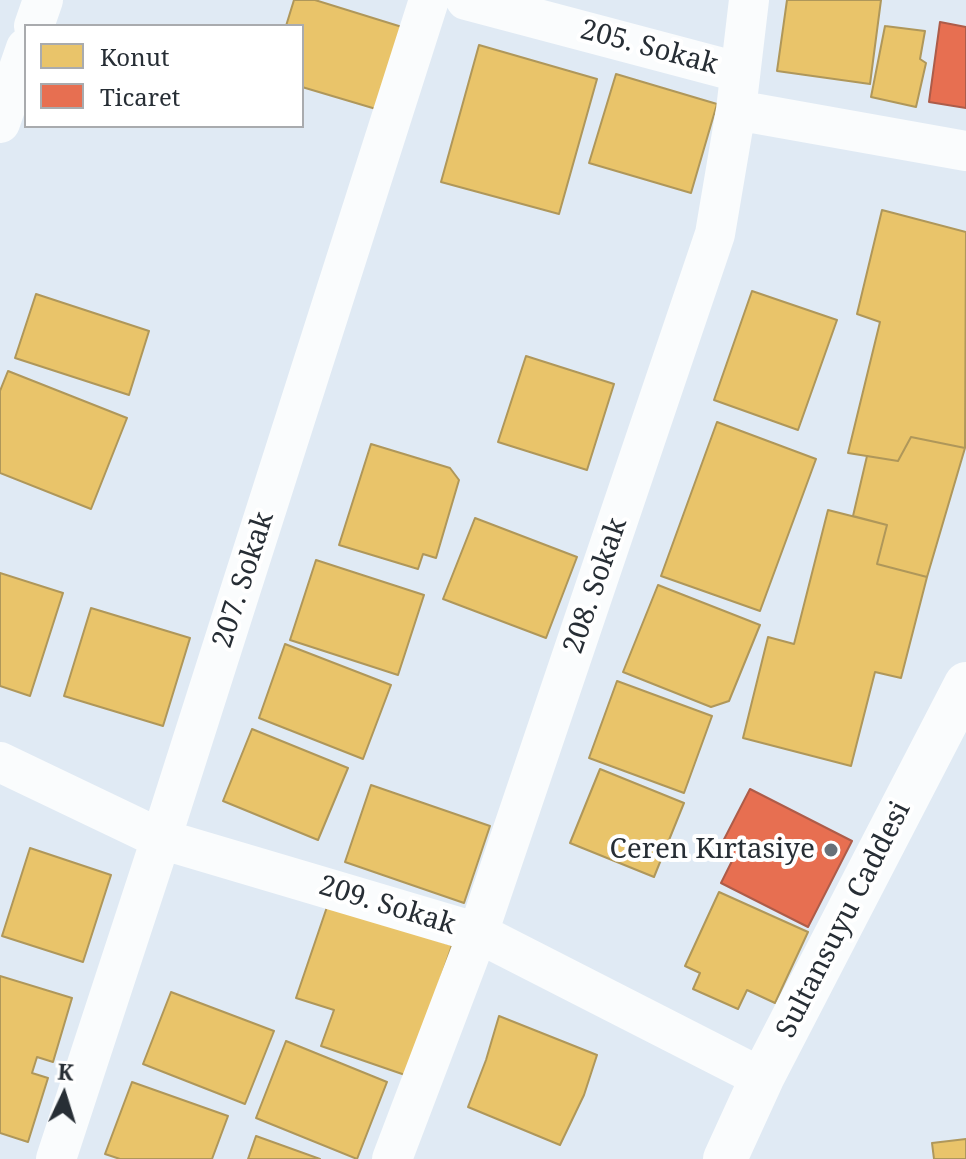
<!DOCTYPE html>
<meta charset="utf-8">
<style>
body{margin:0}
#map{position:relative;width:966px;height:1159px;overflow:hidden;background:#e0eaf4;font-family:"Noto Serif",serif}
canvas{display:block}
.legend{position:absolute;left:24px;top:24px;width:280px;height:104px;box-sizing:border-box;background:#fff;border:2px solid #a9abae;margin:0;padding:10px 14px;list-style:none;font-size:24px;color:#272e35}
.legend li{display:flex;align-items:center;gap:16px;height:40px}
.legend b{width:40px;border:2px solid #a9abae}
.north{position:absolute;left:24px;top:1055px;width:80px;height:80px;-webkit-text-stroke:6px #fff;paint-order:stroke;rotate:4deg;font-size:22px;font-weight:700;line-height:32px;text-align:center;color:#272e35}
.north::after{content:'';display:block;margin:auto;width:28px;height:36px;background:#272e35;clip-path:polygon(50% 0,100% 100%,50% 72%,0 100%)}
</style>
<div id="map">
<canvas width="966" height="1159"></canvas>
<ul class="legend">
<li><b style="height:22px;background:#e9c46a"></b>Konut</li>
<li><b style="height:22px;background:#e76f51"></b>Ticaret</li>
</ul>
<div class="north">K</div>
</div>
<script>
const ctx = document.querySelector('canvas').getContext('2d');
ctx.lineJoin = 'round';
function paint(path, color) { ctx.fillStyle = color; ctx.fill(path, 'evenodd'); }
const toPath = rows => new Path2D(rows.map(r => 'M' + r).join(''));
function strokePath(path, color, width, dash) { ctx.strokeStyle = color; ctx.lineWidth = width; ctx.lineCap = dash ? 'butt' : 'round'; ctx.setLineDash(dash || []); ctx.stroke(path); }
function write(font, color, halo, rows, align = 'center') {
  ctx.font = font + ' "Noto Serif",serif'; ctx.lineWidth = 8; ctx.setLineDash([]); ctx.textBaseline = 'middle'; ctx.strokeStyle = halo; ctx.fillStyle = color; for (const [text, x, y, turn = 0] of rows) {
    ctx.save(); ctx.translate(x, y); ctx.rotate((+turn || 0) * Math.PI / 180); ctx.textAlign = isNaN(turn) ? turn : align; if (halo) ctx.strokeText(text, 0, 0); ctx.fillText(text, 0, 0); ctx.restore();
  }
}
const homes = toPath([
 [294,0,315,0,402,27,376,109,302,87,302,26,286,26,294,0],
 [787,0,881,0,870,84,777,71,787,0],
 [885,26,925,31,920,59,926,63,916,107,871,97,885,26],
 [479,45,597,79,559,214,441,182,479,45],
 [616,74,717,104,691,193,589,163,616,74],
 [882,210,966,232,965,448,911,437,898,461,848,453,880,322,857,314,882,210],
 [752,291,837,320,798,430,714,400,752,291],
 [36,294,149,331,129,395,15,358,36,294],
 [526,356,614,384,587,470,498,442,526,356],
 [8,371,127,418,91,509,0,473,0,391,8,371],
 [717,422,816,459,760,611,661,576,717,422],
 [911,437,965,448,927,577,877,564,887,525,853,516,867,456,898,461,911,437],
 [371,444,450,468,459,480,436,558,423,554,418,569,339,545,371,444],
 [828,510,887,525,877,564,927,577,901,678,875,672,851,766,743,738,768,637,794,644,828,510],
 [475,518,577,557,546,638,443,599,475,518],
 [316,560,424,595,398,675,290,640,316,560],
 [0,573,63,593,30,696,0,686,0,573],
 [658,585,760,625,729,701,711,707,623,672,658,585],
 [91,608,190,638,163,726,64,696,91,608],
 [285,644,391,685,363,759,259,718,285,644],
 [617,681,712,716,684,793,589,758,617,681],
 [252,729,348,768,318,840,223,801,252,729],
 [600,769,684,803,654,877,570,843,600,769],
 [371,785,490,826,464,903,345,862,371,785],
 [30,848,111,875,83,962,2,936,30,848],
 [719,892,808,932,775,1003,747,990,738,1009,693,989,700,973,685,966,719,892],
 [328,904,452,945,408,1076,321,1046,334,1010,296,998,328,904],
 [0,976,72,998,53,1062,37,1057,32,1073,48,1078,28,1142,0,1133,0,976],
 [171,992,274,1031,245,1104,143,1064,171,992],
 [499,1016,597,1055,584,1095,560,1145,468,1107,486,1060,499,1016],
 [286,1041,387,1082,357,1159,256,1118,286,1041],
 [132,1082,228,1116,212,1159,120,1159,105,1154,132,1082],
 [256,1136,320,1159,248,1159,256,1136],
 [966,1139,966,1159,934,1159,932,1143,966,1139]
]);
const shops = toPath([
 [940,22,966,27,966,108,929,102,940,22],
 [750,789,852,841,808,927,721,883,734,857,719,849,750,789]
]);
const minor = toPath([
 [466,0,738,72],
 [34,26,43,0],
 [736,110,966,151],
 [0,123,26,48],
 [0,762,161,839,478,933,762,1078],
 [56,1159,161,839,429,0],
 [392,1159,478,933,715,234,736,110,749,0]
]);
const tertiary = toPath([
 [725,1159,762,1078,966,684]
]);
const markers = [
 [831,850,8,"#687078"]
];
const streetNames = [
 ["205. Sokak",649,48,15],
 ["207. Sokak",244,580,-72],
 ["208. Sokak",596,586,-71],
 ["209. Sokak",387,906,17],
 ["Sultansuyu Caddesi",844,920,-63]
];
const poiNames = [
 ["Ceren Kırtasiye",815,850]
];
paint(homes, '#e9c46a');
strokePath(homes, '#af975a', 2);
paint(shops, '#e76f51');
strokePath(shops, '#ad5c49', 2);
strokePath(minor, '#fafcfd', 40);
strokePath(tertiary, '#fafcfd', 44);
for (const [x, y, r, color] of markers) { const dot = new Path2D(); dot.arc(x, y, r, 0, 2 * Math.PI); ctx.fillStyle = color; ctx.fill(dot); strokePath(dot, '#fff', 3); }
write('28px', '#272e35', '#fff', streetNames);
write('28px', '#272e35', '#fff', poiNames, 'right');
</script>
